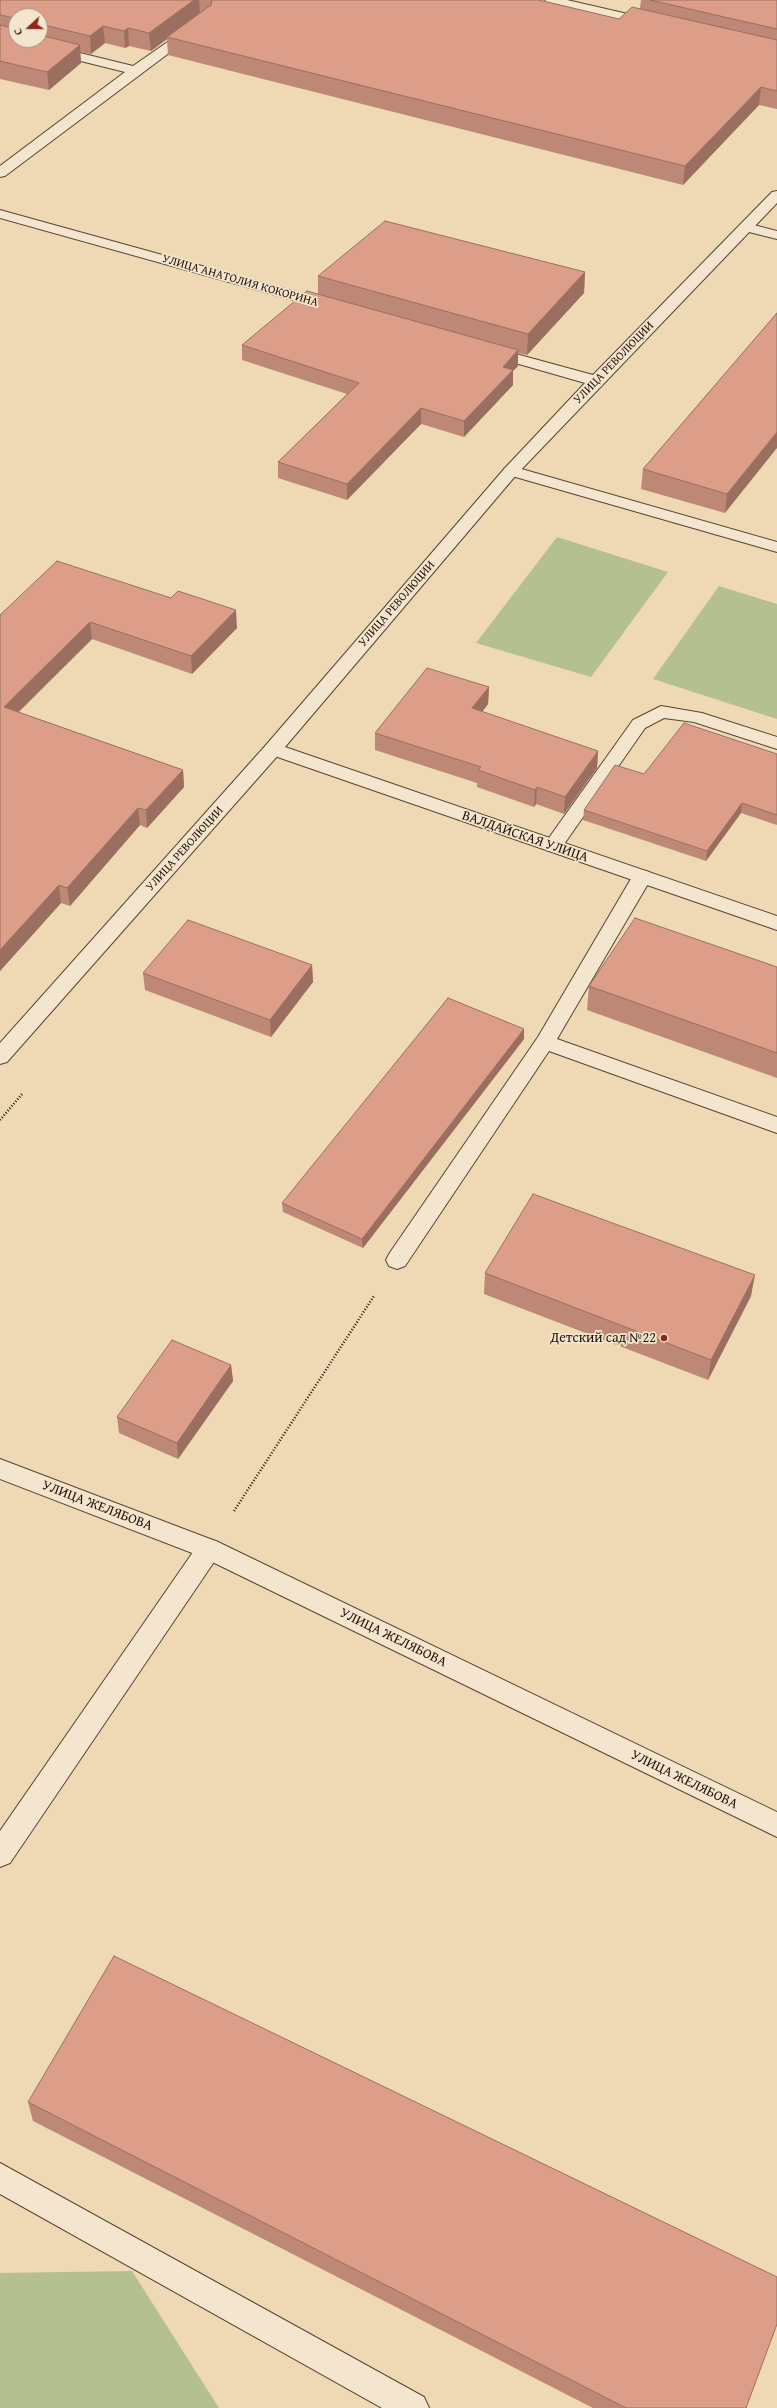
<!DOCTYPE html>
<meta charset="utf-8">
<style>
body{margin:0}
#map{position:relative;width:777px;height:2408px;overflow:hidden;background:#eed9b4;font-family:"Gentium Book Plus",serif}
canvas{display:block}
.north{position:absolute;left:8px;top:8px;width:40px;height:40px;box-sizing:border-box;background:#f4e6ce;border:1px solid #a1917f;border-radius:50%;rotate:249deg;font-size:11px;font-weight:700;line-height:16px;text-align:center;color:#251208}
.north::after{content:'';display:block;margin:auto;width:14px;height:18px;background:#8f2418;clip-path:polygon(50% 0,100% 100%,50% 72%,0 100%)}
</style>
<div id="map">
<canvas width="777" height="2408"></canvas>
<div class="north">С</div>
</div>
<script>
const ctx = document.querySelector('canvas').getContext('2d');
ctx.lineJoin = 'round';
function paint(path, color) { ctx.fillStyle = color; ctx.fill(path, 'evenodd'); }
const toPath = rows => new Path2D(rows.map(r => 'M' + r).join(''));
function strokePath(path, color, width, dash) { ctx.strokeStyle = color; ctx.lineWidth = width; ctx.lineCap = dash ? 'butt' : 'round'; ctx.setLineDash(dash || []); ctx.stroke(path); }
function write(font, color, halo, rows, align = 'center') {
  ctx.font = font + ' "Gentium Book Plus",serif'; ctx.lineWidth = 3.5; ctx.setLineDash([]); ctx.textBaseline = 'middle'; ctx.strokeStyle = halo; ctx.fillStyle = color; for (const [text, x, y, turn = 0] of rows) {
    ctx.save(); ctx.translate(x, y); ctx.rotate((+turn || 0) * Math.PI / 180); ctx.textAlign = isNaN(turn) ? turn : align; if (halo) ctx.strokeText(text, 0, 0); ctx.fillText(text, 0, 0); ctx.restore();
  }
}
const green = toPath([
 [557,537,668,572,591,677,476,643],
 [719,586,777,604,777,719,653,679],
 [132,2271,219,2408,0,2408,0,2273]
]);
const path = toPath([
 [0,1120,23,1093],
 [234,1511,374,1296]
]);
const service = toPath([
 [192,25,197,26,198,29,197,32,5,176,0,177,0,166,125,72,0,41,0,33,16,37,16,40,27,40,133,66,192,25],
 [746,223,777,231,777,239,741,230,739,227,746,223],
 [511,466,777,542,777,552,505,474,503,471,505,468,511,466],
 [661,706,702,713,777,737,777,749,694,722,664,718,645,728,560,850,553,852,546,850,543,846,546,842,633,720,661,706],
 [273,743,280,745,282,749,280,753,7,1062,0,1064,0,1043,266,745,273,743],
 [642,870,649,872,652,877,557,1039,777,1117,777,1133,549,1051,405,1266,397,1269,389,1266,386,1260,389,1254,538,1037,635,872,642,870],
 [209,1539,218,1542,221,1549,218,1556,10,1863,0,1867,0,1831,200,1542,209,1539],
 [0,2163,424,2397,429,2408,382,2408,0,2194,0,2163]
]);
const minor = toPath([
 [545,0,567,0,654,20,655,23,649,27,547,3,545,0],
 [777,191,777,203,517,474,285,747,777,916,777,930,266,753,264,749,266,745,505,468,585,383,484,354,481,351,484,348,494,348,593,375,772,192,777,191],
 [0,210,332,302,335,305,327,310,322,308,0,218,0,210],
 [0,1459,218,1542,777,1812,777,1837,200,1556,0,1479,0,1459]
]);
const wall = toPath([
 [0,0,539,0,619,19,640,8,641,0,777,0,777,109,759,105,683,185,168,55,167,39,151,51,129,46,125,48,105,43,91,54,80,52,81,63,49,90,0,79],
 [16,16,40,16,40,40,16,40],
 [585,272,584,293,527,355,518,353,518,366,513,371,513,385,464,437,421,424,347,500,278,478,278,462,347,394,242,360,242,345,318,294,318,276],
 [777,313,725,513,641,489,643,469],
 [0,615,237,628,192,674,92,639,19,712,183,770,184,787,147,828,140,825,70,906,61,903,0,971],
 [489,687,488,704,482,712,598,751,597,768,564,814,536,804,534,807,477,787,477,783,375,750,375,733],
 [777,754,777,825,741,813,706,861,583,820,584,810,644,774],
 [312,965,313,982,271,1037,145,990,143,973],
 [777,967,777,1078,587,1010,589,986],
 [524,1029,524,1039,363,1248,283,1212,282,1203],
 [485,1273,751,1296,708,1380,484,1294],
 [231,1365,233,1381,178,1459,119,1433,117,1417],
 [28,2102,746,2408,593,2408,33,2121]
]);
const shadedWall = toPath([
 [194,0,199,0,200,14,167,37,167,39,151,51,149,33],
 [103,26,105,43,91,54,90,36],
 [128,28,129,46,125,48,124,31],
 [80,45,81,63,49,90,47,72],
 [761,87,759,105,683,185,685,166],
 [585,272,584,293,527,355,528,334],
 [518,350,518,366,513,371,513,385,464,437,464,421,503,367],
 [421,408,421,424,347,500,347,484],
 [777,432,777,448,725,513,727,494],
 [236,610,237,628,192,674,191,656],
 [90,622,92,639,6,724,4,707],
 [489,687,488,704,472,725,472,708],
 [598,751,597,768,564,814,565,797],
 [183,770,184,787,147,828,146,810],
 [537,787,536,804,534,807,535,790],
 [742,803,741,813,706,861,707,851],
 [138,808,140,825,70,906,67,888],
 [59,885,61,903,0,971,0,950],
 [312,965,313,982,271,1037,270,1020],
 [524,1029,524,1039,363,1248,362,1239],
 [755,1275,751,1296,708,1380,711,1360],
 [231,1365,233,1381,178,1459,177,1443]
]);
const building = toPath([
 [0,0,194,0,149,33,128,28,124,31,103,26,90,36,40,24,40,16,16,16,16,21,14,18,0,15,0,0],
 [212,0,539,0,619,19,632,7,777,40,777,91,761,87,685,166,167,37,211,5,212,0],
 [650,0,777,0,777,29,650,0],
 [0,25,16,29,16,40,40,40,40,35,80,45,47,72,0,61,0,25],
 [385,221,585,272,528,334,318,276,385,221],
 [307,291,518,350,503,367,513,370,464,421,421,408,347,484,278,462,359,383,242,345,307,291],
 [777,313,777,432,727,494,643,469,777,313],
 [57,561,171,598,178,591,236,610,191,656,90,622,4,707,183,770,146,810,138,808,67,888,59,885,0,950,0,615,57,561],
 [427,668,489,687,472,708,598,751,565,797,537,787,535,790,478,770,481,767,375,733,427,668],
 [684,723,777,754,777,815,742,803,707,851,584,810,615,765,644,774,684,723],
 [635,918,777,967,777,1053,589,986,635,918],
 [188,920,312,965,270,1020,143,973,188,920],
 [448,998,524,1029,362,1239,282,1203,448,998],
 [533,1194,755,1275,711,1360,485,1273,533,1194],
 [172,1340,231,1365,177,1443,117,1417,172,1340],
 [114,1956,777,2277,777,2324,746,2408,626,2408,28,2102,114,1956]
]);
const markers = [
 [664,1338,4,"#8f2418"]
];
const farStreetnames = [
 ["УЛИЦА АНАТОЛИЯ КОКОРИНА",240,281,16],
 ["УЛИЦА РЕВОЛЮЦИИ",614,363,-46],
 ["УЛИЦА РЕВОЛЮЦИИ",397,604,-49],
 ["УЛИЦА РЕВОЛЮЦИИ",185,849,-48]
];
const streetNames = [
 ["ВАЛДАЙСКАЯ УЛИЦА",525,837,19],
 ["УЛИЦА ЖЕЛЯБОВА",97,1506,21],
 ["УЛИЦА ЖЕЛЯБОВА",393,1638,26],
 ["УЛИЦА ЖЕЛЯБОВА",684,1780,26]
];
const poiNames = [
 ["Детский сад №22",656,1338]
];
paint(green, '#b4c090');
strokePath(service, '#574433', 2);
strokePath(minor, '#574433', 2);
strokePath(path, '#251208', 2.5, [1, 2]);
paint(service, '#f4e6ce');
paint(minor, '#f4e6ce');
paint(wall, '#bd8876');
paint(shadedWall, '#9a6f60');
paint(building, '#dc9e89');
strokePath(building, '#9a6f60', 1);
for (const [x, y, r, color] of markers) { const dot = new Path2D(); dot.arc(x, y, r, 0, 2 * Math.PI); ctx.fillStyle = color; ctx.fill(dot); strokePath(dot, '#f4e6ce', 1.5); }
write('12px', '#251208', '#f4e6ce', farStreetnames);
write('14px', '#251208', '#f4e6ce', streetNames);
write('14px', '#251208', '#f4e6ce', poiNames, 'right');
</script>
